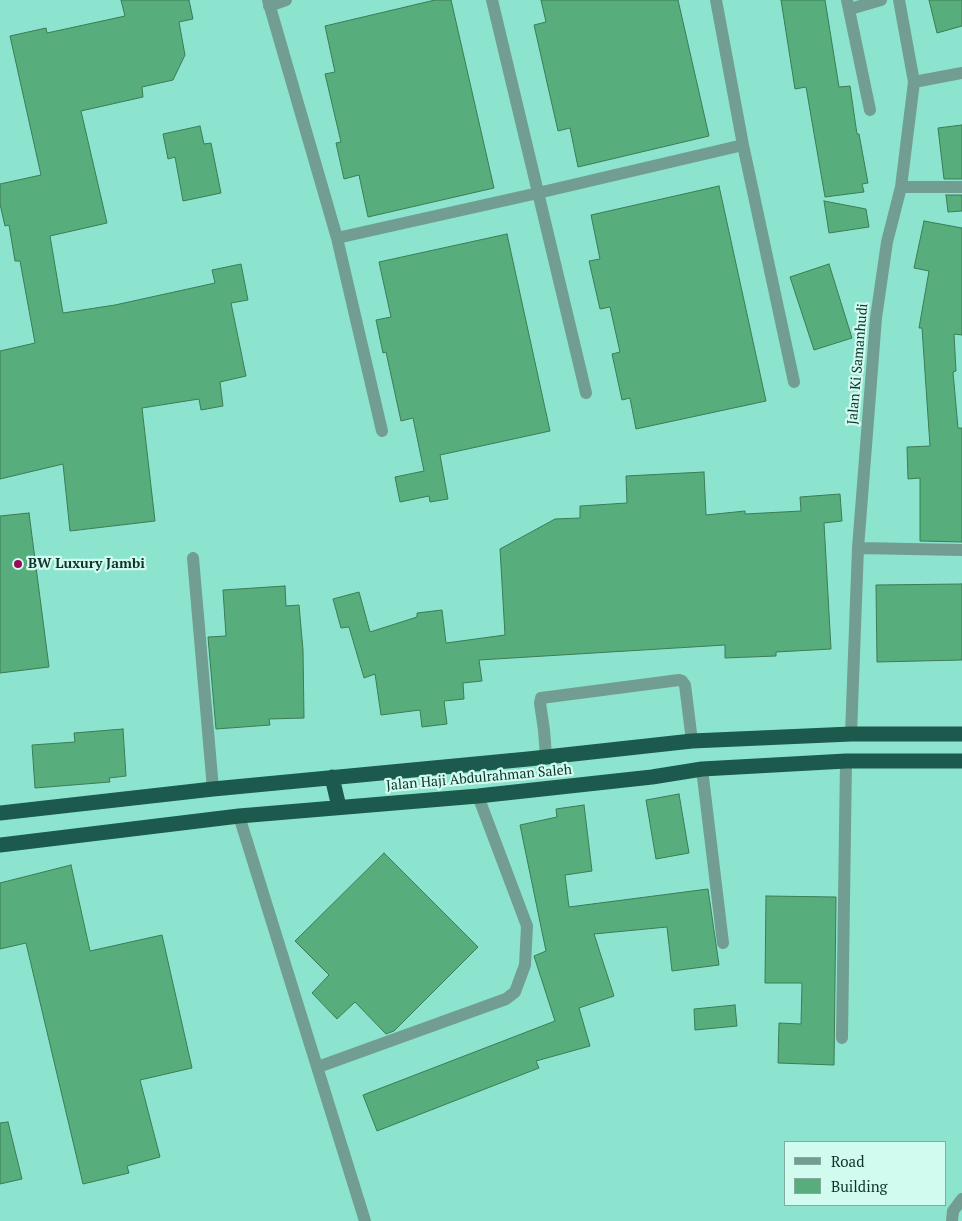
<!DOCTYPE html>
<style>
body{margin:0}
#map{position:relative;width:962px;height:1221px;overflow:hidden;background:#8de4ce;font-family:"PT Serif",serif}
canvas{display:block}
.legend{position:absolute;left:784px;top:1141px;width:162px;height:65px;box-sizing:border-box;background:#d2fbf0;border:1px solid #83aba1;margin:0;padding:6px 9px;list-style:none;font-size:15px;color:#0c322a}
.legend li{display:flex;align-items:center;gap:10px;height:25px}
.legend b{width:25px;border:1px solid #83aba1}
</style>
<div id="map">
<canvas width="962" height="1221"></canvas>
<ul class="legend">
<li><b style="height:6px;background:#729d92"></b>Road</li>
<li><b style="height:14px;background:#57ad7c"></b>Building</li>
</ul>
</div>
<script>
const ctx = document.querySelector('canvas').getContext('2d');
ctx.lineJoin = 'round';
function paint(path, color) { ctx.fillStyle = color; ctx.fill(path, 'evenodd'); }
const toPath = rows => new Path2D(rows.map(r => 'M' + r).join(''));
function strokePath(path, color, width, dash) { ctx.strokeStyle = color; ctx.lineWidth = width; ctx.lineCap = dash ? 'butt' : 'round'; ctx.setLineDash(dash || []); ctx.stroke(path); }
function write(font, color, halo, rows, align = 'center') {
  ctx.font = font + ' "PT Serif",serif'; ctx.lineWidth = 4.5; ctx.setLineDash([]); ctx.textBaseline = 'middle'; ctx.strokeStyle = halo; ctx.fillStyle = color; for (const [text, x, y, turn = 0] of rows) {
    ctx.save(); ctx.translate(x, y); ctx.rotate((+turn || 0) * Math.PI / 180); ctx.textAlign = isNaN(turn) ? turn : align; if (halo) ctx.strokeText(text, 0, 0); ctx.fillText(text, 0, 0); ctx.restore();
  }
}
const building = toPath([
 [121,0,189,0,193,19,179,22,185,55,173,80,142,87,143,97,81,111,107,223,50,236,63,313,115,305,215,283,212,270,241,264,248,300,231,303,246,376,220,382,223,406,201,410,199,399,142,408,155,521,70,531,63,464,0,479,0,351,35,343,20,261,15,261,9,225,5,226,0,204,0,184,41,175,10,36,46,28,47,33,125,16,121,0],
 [435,0,451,0,494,188,368,217,359,175,344,179,336,143,341,142,325,74,335,72,325,26,435,0],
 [541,0,678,0,709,136,578,167,570,128,558,131,534,25,546,22,541,0],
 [781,0,825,0,839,87,850,86,857,134,859,134,868,183,862,184,864,192,825,197,806,87,795,89,781,0],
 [929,0,962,0,962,26,937,33,929,0],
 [962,125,962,179,944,179,938,128,962,125],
 [200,126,204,144,211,143,221,193,183,201,175,157,168,159,163,134,200,126],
 [719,186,766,401,636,429,630,398,622,400,612,354,620,352,610,307,600,309,589,261,600,259,591,215,719,186],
 [946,195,962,195,962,211,948,212,946,195],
 [824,201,866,209,869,227,829,233,824,201],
 [924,221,962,228,962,335,954,334,956,371,953,372,958,428,962,428,962,542,920,541,920,478,908,479,907,447,930,446,922,328,919,328,929,271,914,268,924,221],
 [507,234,550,431,440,455,448,499,430,502,429,496,400,502,395,477,424,471,413,418,401,421,386,352,383,353,376,320,391,317,379,262,507,234],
 [829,264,852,338,814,350,790,277,829,264],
 [704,472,706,515,745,511,745,514,801,511,800,497,840,494,842,521,824,523,831,649,776,652,776,656,725,658,725,645,479,660,482,681,463,683,464,699,444,701,447,724,422,727,420,710,381,715,375,674,364,678,349,627,341,628,333,599,359,592,370,632,417,617,417,613,442,610,446,643,505,635,500,549,555,519,580,518,580,506,627,503,626,476,704,472],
 [29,513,49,667,0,673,0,516,29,513],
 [962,584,962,660,877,662,876,585,962,584],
 [285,586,286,606,299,605,303,650,304,718,269,719,270,725,216,729,208,637,226,636,223,590,285,586],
 [123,729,126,776,109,778,110,782,35,788,32,745,75,742,74,733,123,729],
 [679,794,689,853,656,859,646,800,679,794],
 [584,805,592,871,565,875,569,907,708,889,719,965,672,971,667,927,594,934,614,996,579,1008,590,1046,536,1061,539,1068,377,1131,363,1095,555,1021,534,956,546,951,520,825,557,817,556,809,584,805],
 [384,853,478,947,394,1031,386,1034,355,1002,337,1019,312,993,329,975,295,941,384,853],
 [71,865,90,951,162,935,192,1068,140,1080,160,1157,127,1166,129,1173,83,1184,26,943,0,949,0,883,71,865],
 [766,896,836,897,834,1065,778,1063,779,1023,801,1024,802,983,765,983,766,896],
 [735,1005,737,1026,695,1030,694,1009,735,1005],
 [8,1122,22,1179,0,1184,0,1123,8,1122]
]);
const minor = toPath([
 [268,0,337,238,382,431],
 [492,0,586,393],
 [847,0,870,110],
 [269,6,286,0],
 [850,9,881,0],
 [914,82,962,73],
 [743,145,794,382],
 [901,187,962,187],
 [337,238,538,193,743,145,716,0],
 [858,548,962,550],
 [193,558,213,789],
 [851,734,858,548,876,318,887,242,901,187,914,82,899,0],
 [546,756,544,730,540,703,541,698,679,680,682,681,685,685,692,741],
 [702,769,723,943],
 [239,816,365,1221],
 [842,1038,846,761],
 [318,1067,506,999,515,992,525,965,527,926,478,796],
 [952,1221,953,1211,962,1199]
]);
const highway = toPath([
 [332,777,339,807],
 [0,813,213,789,528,759,692,741,851,734,962,734],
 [0,845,239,816,478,796,652,777,702,769,846,761,962,761]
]);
const markers = [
 [18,564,5,"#9b0a58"]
];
const streetNames = [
 ["Jalan Ki Samanhudi",858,364,-85],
 ["Jalan Haji Abdulrahman Saleh",479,778,-5]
];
const poiNames = [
 ["BW Luxury Jambi",28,564]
];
paint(building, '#57ad7c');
strokePath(building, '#3b7c57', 1);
strokePath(minor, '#729d92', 12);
strokePath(highway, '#1b5a4d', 15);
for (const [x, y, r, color] of markers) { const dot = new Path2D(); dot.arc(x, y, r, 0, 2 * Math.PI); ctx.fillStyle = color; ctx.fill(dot); strokePath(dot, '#d2fbf0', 2); }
write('14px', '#0c322a', '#d2fbf0', streetNames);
write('bold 14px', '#0c322a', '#d2fbf0', poiNames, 'left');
</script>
